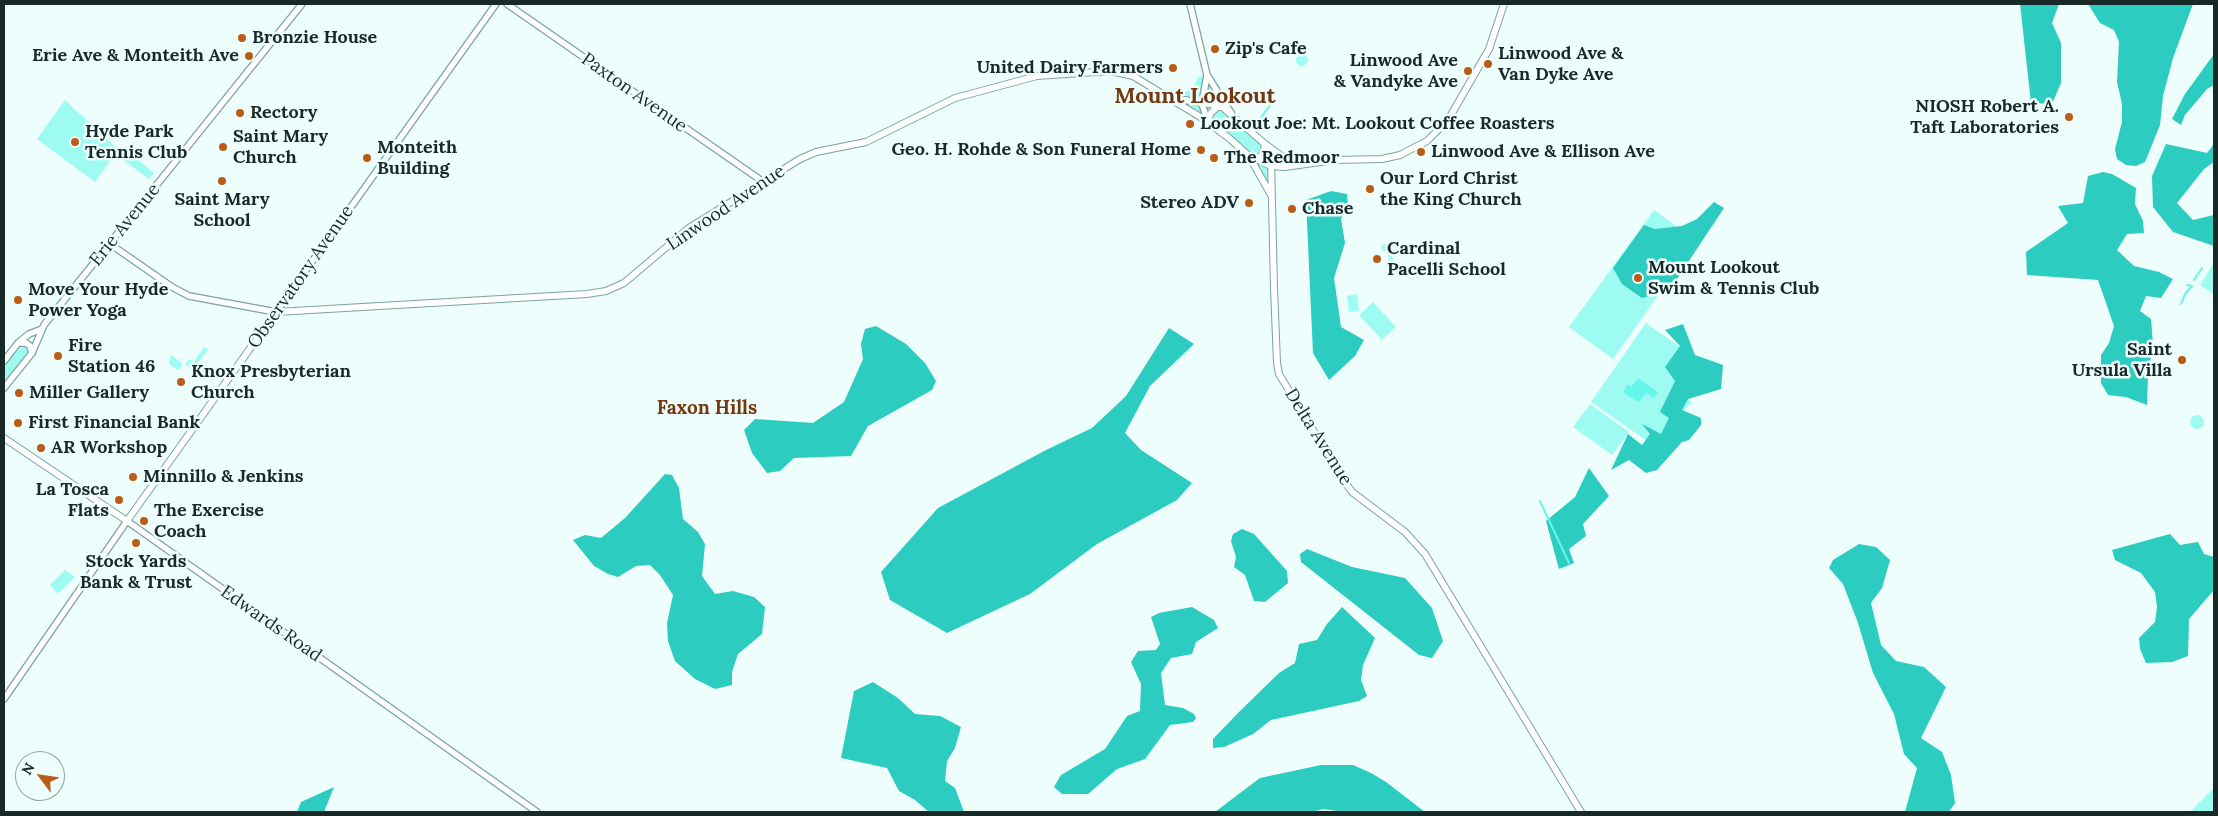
<!DOCTYPE html>
<style>
body{margin:0}
#map{position:relative;width:2218px;height:816px;overflow:hidden;background:#edfefc;font-family:Lora,serif}
canvas{display:block}
.frame{position:absolute;inset:0;border:5px solid #182927;pointer-events:none}
.north{position:absolute;left:15px;top:751px;width:50px;height:50px;box-sizing:border-box;background:#edfefc;border:1px solid #98a9a7;border-radius:50%;rotate:301deg;font-size:14px;font-weight:700;line-height:20px;text-align:center;color:#182927}
.north::after{content:'';display:block;margin:auto;width:18px;height:22px;background:#bb5b18;clip-path:polygon(50% 0,100% 100%,50% 72%,0 100%)}
</style>
<div id="map">
<canvas width="2218" height="816"></canvas>
<div class="frame"></div>
<div class="north">N</div>
</div>
<script>
const ctx = document.querySelector('canvas').getContext('2d');
ctx.lineJoin = 'round';
function paint(path, color) { ctx.fillStyle = color; ctx.fill(path, 'evenodd'); }
const toPath = rows => new Path2D(rows.map(r => 'M' + r).join(''));
function strokePath(path, color, width, dash) { ctx.strokeStyle = color; ctx.lineWidth = width; ctx.lineCap = dash ? 'butt' : 'round'; ctx.setLineDash(dash || []); ctx.stroke(path); }
function write(font, color, halo, rows, align = 'center') {
  ctx.font = font + ' Lora,serif'; ctx.lineWidth = 5; ctx.setLineDash([]); ctx.textBaseline = 'middle'; ctx.strokeStyle = halo; ctx.fillStyle = color; for (const [text, x, y, turn = 0] of rows) {
    ctx.save(); ctx.translate(x, y); ctx.rotate((+turn || 0) * Math.PI / 180); ctx.textAlign = isNaN(turn) ? turn : align; if (halo) ctx.strokeText(text, 0, 0); ctx.fillText(text, 0, 0); ctx.restore();
  }
}
const green = toPath([
 '1296 60a6 6 0 1 1 12 0a6 6 0 1 1-12 0Z',
 [1207,75,1231,113,1265,145,1300,165,1271,166,1271,195,1248,156,1185,107,1179,93,1193,90,1198,77],
 [65,100,124,155,128,151,154,173,149,179,115,154,95,182,37,139],
 [1654,210,1697,241,1613,359,1569,327],
 [1388,244,1395,266,1386,268,1385,263,1389,259,1387,251,1382,250,1381,245],
 [2213,264,2214,265,2214,294,2200,285],
 [1357,294,1359,311,1349,312,1347,296],
 [1373,302,1396,327,1382,340,1359,315],
 [1646,323,1686,351,1684,396,1692,402,1683,412,1692,430,1670,451,1644,439,1591,402],
 [23,345,28,348,28,354,4,384,4,366,17,349],
 [204,347,208,349,196,366,192,364,189,367,185,364,189,359,194,362],
 [171,355,183,364,178,370,169,364],
 [1590,404,1629,432,1612,455,1573,427],
 '2190 422a7 7 0 1 1 14 0a7 7 0 1 1-14 0Z',
 [65,570,75,577,60,592,57,593,50,585],
 [2214,788,2214,812,2190,812]
]);
const forest = toPath([
 [2020,4,2059,4,2052,23,2061,43,2061,83,2052,104,2031,103],
 [2088,4,2193,4,2173,58,2163,96,2160,125,2145,162,2136,166,2126,165,2117,159,2115,149,2122,122,2122,104,2117,82,2119,42,2114,30,2100,23],
 [2214,54,2214,85,2207,89,2185,115,2181,125,2172,119,2185,94],
 [2166,144,2207,153,2214,144,2214,162,2204,169,2177,203,2193,220,2214,215,2214,246,2173,232,2153,207,2152,176],
 [2103,172,2112,174,2136,188,2135,204,2143,221,2144,233,2127,234,2117,250,2134,266,2159,272,2173,279,2161,298,2146,296,2140,311,2151,319,2153,344,2148,376,2147,405,2126,397,2108,395,2101,383,2101,355,2109,343,2114,326,2098,280,2027,275,2026,252,2068,223,2058,206,2083,203,2088,176],
 [1331,191,1347,194,1348,205,1341,219,1345,243,1334,278,1341,327,1364,340,1355,356,1329,380,1313,353,1306,200],
 [1714,202,1724,208,1675,282,1664,284,1660,293,1642,298,1622,284,1613,268,1644,225,1655,229,1682,226,1697,219],
 [1683,324,1695,355,1723,365,1721,389,1688,399,1682,410,1701,418,1701,425,1689,440,1682,442,1657,470,1646,473,1629,460,1611,470,1628,434,1642,445,1650,434,1642,424,1661,434,1669,418,1660,412,1675,381,1665,367,1680,346,1665,330],
 [876,326,906,344,925,363,936,381,932,390,868,426,851,456,794,458,780,471,767,473,752,453,744,430,755,419,813,423,844,402,863,359,861,344,865,329],
 [1169,328,1194,344,1150,386,1125,433,1141,450,1192,483,1177,500,1097,544,1030,594,947,633,890,600,881,572,938,508,1046,450,1092,428,1126,396],
 [1589,468,1609,496,1583,524,1586,536,1569,549,1574,563,1559,569,1546,521,1575,497],
 [665,474,672,475,679,488,683,519,698,532,705,544,702,576,715,594,733,591,754,597,765,607,762,634,738,654,732,672,732,685,715,689,695,679,675,661,668,641,667,623,673,595,660,575,650,565,636,566,618,577,608,574,594,566,573,540,585,535,601,538,625,518],
 [1242,529,1254,534,1287,571,1288,583,1265,602,1254,601,1245,575,1234,567,1236,557,1231,541,1233,534],
 [2170,534,2180,545,2198,542,2204,554,2214,557,2214,590,2189,619,2188,656,2172,662,2146,663,2140,649,2139,638,2155,622,2157,607,2155,592,2141,573,2115,560,2112,550],
 [1859,544,1876,547,1890,560,1882,588,1871,603,1881,645,1896,661,1924,667,1946,687,1921,738,1942,752,1951,775,1955,803,1949,812,1905,812,1917,768,1904,754,1894,714,1873,673,1858,623,1843,584,1829,568,1833,560],
 [1307,549,1352,567,1405,578,1432,608,1443,641,1432,658,1419,655,1301,562,1300,554],
 [1192,607,1214,620,1218,628,1196,642,1192,654,1171,658,1161,673,1165,705,1183,708,1194,714,1196,718,1193,722,1170,725,1145,759,1117,769,1088,794,1062,794,1054,787,1061,775,1105,749,1127,716,1140,711,1141,684,1131,662,1138,651,1156,650,1160,644,1151,617,1159,613],
 [1342,607,1375,638,1363,665,1361,680,1367,696,1359,701,1271,720,1253,734,1224,747,1213,748,1213,739,1238,713,1279,673,1295,663,1299,644,1317,640,1327,624],
 [873,682,898,698,915,714,940,716,961,727,955,748,947,761,945,781,955,788,964,812,929,812,915,800,899,791,887,768,841,758,854,691],
 [1321,765,1353,765,1371,773,1386,782,1425,812,1345,812,1323,809,1312,812,1215,812,1260,778],
 [334,787,324,812,297,812,301,802]
]);
const water = toPath([
 [1638,378,1658,392,1654,398,1646,393,1638,402,1623,392,1627,385,1632,386]
]);
const stream = toPath([
 [1256,124,1275,99],
 [2194,280,2202,268],
 [2187,285,2192,286],
 [2181,304,2185,294,2192,286],
 [1540,501,1569,563]
]);
const tertiary = toPath([
 [507,4,762,181],
 [1190,4,1207,75,1231,113],
 [1207,75,1202,104,1208,122],
 [110,244,172,287,189,296,276,312,496,4],
 [18,343,26,343,30,346,32,353],
 [4,361,18,343,29,334,42,329],
 [4,388,32,353,44,325,302,4],
 [4,699,127,521,537,812]
]);
const secondary = toPath([
 [1178,99,1221,106,1265,144,1280,155,1300,165],
 [1208,122,1210,114,1217,107,1220,107],
 [1265,144,1271,159,1274,288,1277,363,1279,374,1340,475,1352,492,1405,532,1425,554,1581,812],
 [1250,156,1271,166,1285,167,1334,160,1382,159,1400,155,1427,141,1443,125,1451,115,1489,49,1504,4],
 [1255,159,1263,155,1265,144],
 [4,438,127,521,276,312,587,294,606,291,624,283,689,228,800,159,816,152,866,142,955,98,1037,76,1111,71,1133,76,1202,118,1229,138,1249,156,1271,195]
]);
const markers = [
 [242,38,5,"#bb5b18"],
 [1215,49,5,"#bb5b18"],
 [249,56,5,"#bb5b18"],
 [1488,64,5,"#bb5b18"],
 [1173,68,5,"#bb5b18"],
 [1468,71,5,"#bb5b18"],
 [240,113,5,"#bb5b18"],
 [2069,117,5,"#bb5b18"],
 [1190,124,5,"#bb5b18"],
 [75,142,5,"#bb5b18"],
 [223,147,5,"#bb5b18"],
 [1201,150,5,"#bb5b18"],
 [1421,152,5,"#bb5b18"],
 [367,158,5,"#bb5b18"],
 [1214,158,5,"#bb5b18"],
 [222,181,5,"#bb5b18"],
 [1370,189,5,"#bb5b18"],
 [1249,203,5,"#bb5b18"],
 [1292,209,5,"#bb5b18"],
 [1377,259,5,"#bb5b18"],
 [1638,278,5,"#bb5b18"],
 [18,300,5,"#bb5b18"],
 [58,356,5,"#bb5b18"],
 [2182,360,5,"#bb5b18"],
 [181,382,5,"#bb5b18"],
 [19,393,5,"#bb5b18"],
 [18,423,5,"#bb5b18"],
 [41,448,5,"#bb5b18"],
 [133,477,5,"#bb5b18"],
 [119,500,5,"#bb5b18"],
 [144,521,5,"#bb5b18"],
 [136,543,5,"#bb5b18"]
];
const poiNames = [
 ["Bronzie House",252,38],
 ["Zip's Cafe",1225,49],
 ["Linwood Ave &",1498,54],
 ["Van Dyke Ave",1498,75],
 ["Erie Ave & Monteith Ave",239,56,"right"],
 ["Linwood Ave",1458,61,"right"],
 ["& Vandyke Ave",1458,82,"right"],
 ["United Dairy Farmers",1163,68,"right"],
 ["NIOSH Robert A.",2059,107,"right"],
 ["Taft Laboratories",2059,128,"right"],
 ["Rectory",250,113],
 ["Lookout Joe: Mt. Lookout Coffee Roasters",1200,124],
 ["Hyde Park",85,132],
 ["Tennis Club",85,153],
 ["Saint Mary",233,137],
 ["Church",233,158],
 ["Monteith",377,148],
 ["Building",377,169],
 ["Geo. H. Rohde & Son Funeral Home",1191,150,"right"],
 ["Linwood Ave & Ellison Ave",1431,152],
 ["The Redmoor",1224,158],
 ["Our Lord Christ",1380,179],
 ["the King Church",1380,200],
 ["Saint Mary",222,200,"center"],
 ["School",222,221,"center"],
 ["Stereo ADV",1239,203,"right"],
 ["Chase",1302,209],
 ["Cardinal",1387,249],
 ["Pacelli School",1387,270],
 ["Mount Lookout",1648,268],
 ["Swim & Tennis Club",1648,289],
 ["Move Your Hyde",28,290],
 ["Power Yoga",28,311],
 ["Fire",68,346],
 ["Station 46",68,367],
 ["Saint",2172,350,"right"],
 ["Ursula Villa",2172,371,"right"],
 ["Knox Presbyterian",191,372],
 ["Church",191,393],
 ["Miller Gallery",29,393],
 ["First Financial Bank",28,423],
 ["AR Workshop",51,448],
 ["Minnillo & Jenkins",143,477],
 ["La Tosca",109,490,"right"],
 ["Flats",109,511,"right"],
 ["The Exercise",154,511],
 ["Coach",154,532],
 ["Stock Yards",136,562,"center"],
 ["Bank & Trust",136,583,"center"]
];
const streetNames = [
 ["Paxton Avenue",634,93,35],
 ["Linwood Avenue",726,208,-34],
 ["Erie Avenue",125,225,-51],
 ["Observatory Avenue",301,277,-55],
 ["Delta Avenue",1318,437,58],
 ["Edwards Road",271,624,35]
];
const neighbourhoodNames = [
 ["Faxon Hills",707,409]
];
const districtNames = [
 ["Mount Lookout",1195,97]
];
paint(green, '#9dfbf1');
paint(forest, '#2cccc0');
paint(water, '#65f6e9');
strokePath(stream, '#65f6e9', 2);
strokePath(tertiary, '#7aa49f', 8);
strokePath(secondary, '#7aa49f', 8);
strokePath(tertiary, '#fff', 5.5);
strokePath(secondary, '#fff', 6);
for (const [x, y, r, color] of markers) { const dot = new Path2D(); dot.arc(x, y, r, 0, 2 * Math.PI); ctx.fillStyle = color; ctx.fill(dot); strokePath(dot, '#edfefc', 2); }
write('bold 18px', '#182927', '#edfefc', poiNames, 'left');
write('18px', '#182927', '#edfefc', streetNames);
write('bold 19px', '#74370e', '#edfefc', neighbourhoodNames);
write('bold 22px', '#74370e', '#edfefc', districtNames);
</script>
